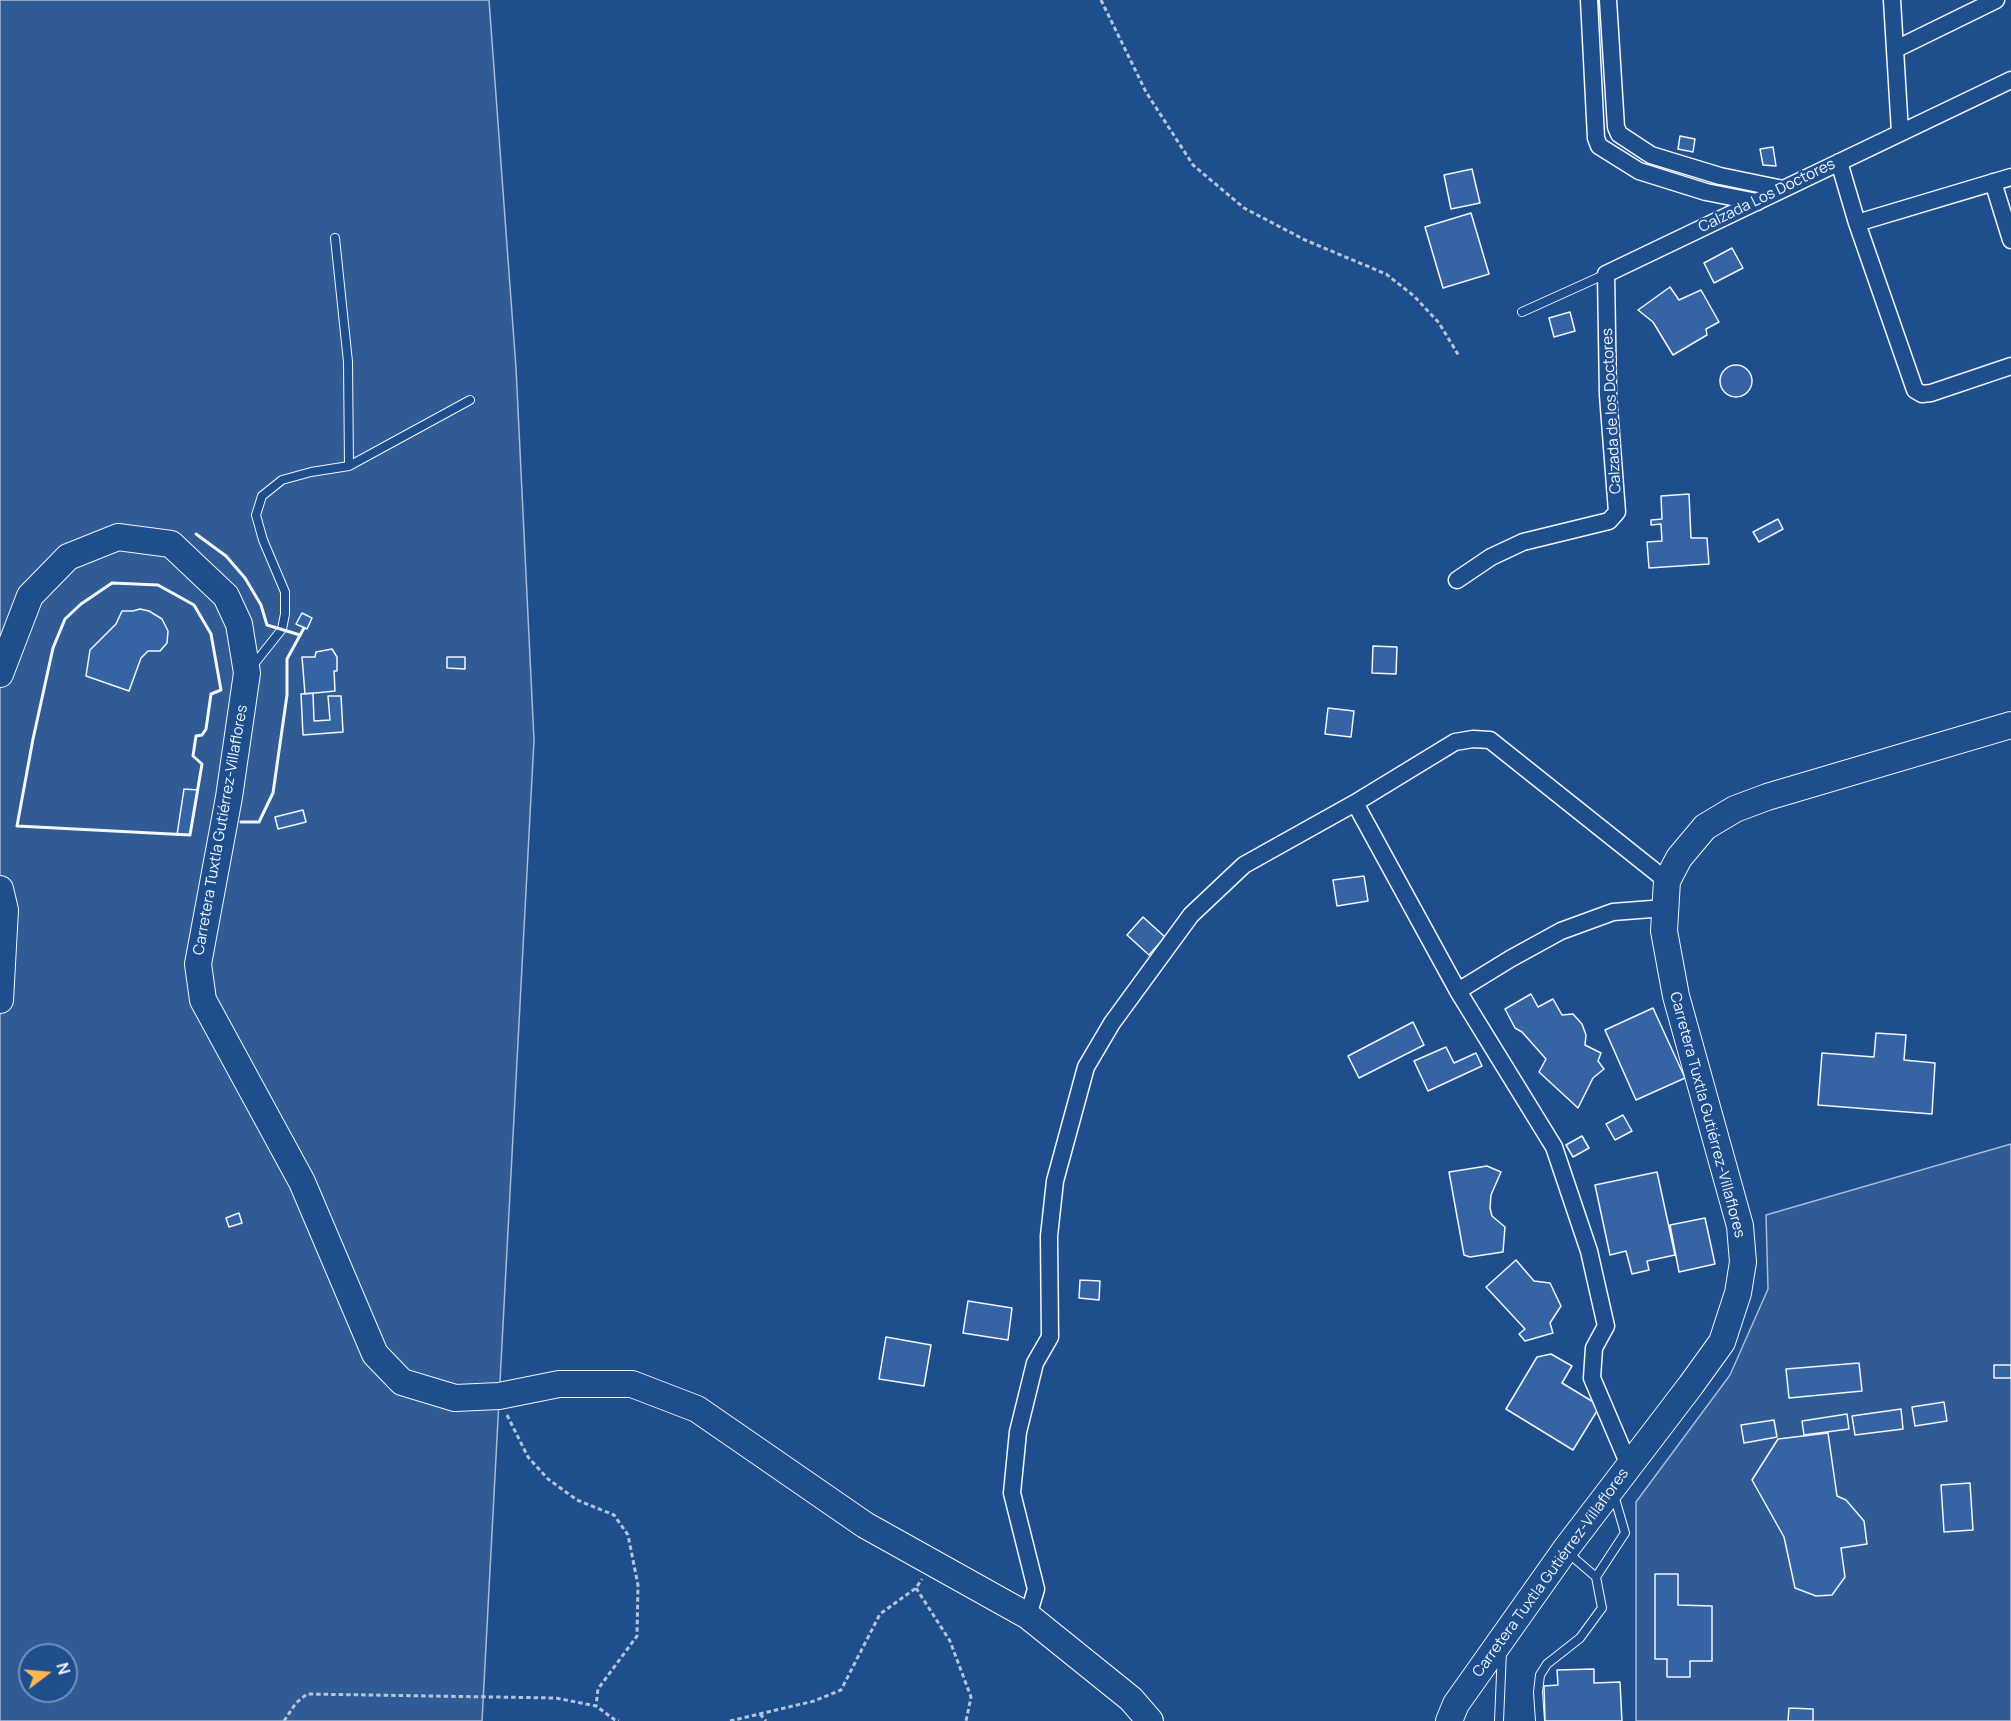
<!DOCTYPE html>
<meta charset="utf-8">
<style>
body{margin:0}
#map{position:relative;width:2011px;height:1721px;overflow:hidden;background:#1f4e8c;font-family:Manrope,sans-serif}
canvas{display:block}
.north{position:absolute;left:18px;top:1643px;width:60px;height:60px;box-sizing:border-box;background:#1f4e8c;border:2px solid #7391ba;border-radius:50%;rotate:74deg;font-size:16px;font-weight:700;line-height:24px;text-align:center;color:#f2f6ff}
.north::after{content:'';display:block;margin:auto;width:21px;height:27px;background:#ffb74d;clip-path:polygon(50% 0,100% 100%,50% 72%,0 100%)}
</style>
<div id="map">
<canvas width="2011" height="1721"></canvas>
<div class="north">N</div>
</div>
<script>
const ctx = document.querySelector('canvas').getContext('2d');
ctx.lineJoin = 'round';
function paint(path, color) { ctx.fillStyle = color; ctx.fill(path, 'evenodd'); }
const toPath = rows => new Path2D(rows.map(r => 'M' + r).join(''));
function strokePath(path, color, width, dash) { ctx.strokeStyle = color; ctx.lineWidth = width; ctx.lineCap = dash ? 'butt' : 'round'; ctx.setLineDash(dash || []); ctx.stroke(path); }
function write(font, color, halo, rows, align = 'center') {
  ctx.font = font + ' Manrope,sans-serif'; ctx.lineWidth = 4.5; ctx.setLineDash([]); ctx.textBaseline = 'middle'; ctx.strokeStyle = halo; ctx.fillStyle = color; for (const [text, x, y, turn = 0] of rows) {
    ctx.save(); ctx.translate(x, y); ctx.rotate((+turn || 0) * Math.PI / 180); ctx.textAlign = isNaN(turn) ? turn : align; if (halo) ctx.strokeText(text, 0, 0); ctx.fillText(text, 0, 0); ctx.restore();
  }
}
const built = toPath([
 [0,0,489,0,516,368,534,740,482,1721,0,1721,0,0],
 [30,1655,66,1655,66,1691,30,1691,30,1655],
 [2011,1144,2011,1721,1636,1721,1636,1502,1730,1375,1768,1289,1766,1215,2011,1144]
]);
const building = toPath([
 [1680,136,1695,139,1693,152,1678,149,1680,136],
 [1773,147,1776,166,1763,165,1760,149,1773,147],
 [1472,169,1480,203,1451,209,1444,175,1472,169],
 [1471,213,1489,274,1443,288,1425,227,1471,213],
 [1732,248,1743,268,1714,283,1704,263,1732,248],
 [1670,287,1679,300,1701,290,1719,322,1706,329,1707,335,1673,355,1653,322,1638,310,1670,287],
 [1570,312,1575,331,1554,337,1549,318,1570,312],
 '1720 381a16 16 0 1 1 32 0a16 16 0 1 1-32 0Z',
 [1689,494,1691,538,1707,538,1709,564,1649,568,1647,542,1662,541,1661,524,1651,525,1651,520,1662,519,1661,496,1689,494],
 [1778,519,1783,529,1759,542,1753,532,1778,519],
 [140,609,149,611,162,619,168,631,167,643,160,651,148,651,141,658,129,691,86,676,90,650,116,624,122,611,133,611,140,609],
 [302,613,312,618,307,629,296,624,302,613],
 [1373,646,1397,647,1396,674,1372,673,1373,646],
 [332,649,337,657,337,671,334,671,335,691,305,694,302,657,315,657,316,652,332,649],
 [447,657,465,657,465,669,447,668,447,657],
 [313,693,314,721,330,720,328,696,341,696,343,732,303,735,301,694,313,693],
 [1328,708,1354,711,1351,737,1325,734,1328,708],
 [184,789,198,790,190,835,177,835,184,789],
 [303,810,306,822,278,829,275,817,303,810],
 [1364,876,1368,901,1337,906,1333,880,1364,876],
 [1143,917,1165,937,1149,955,1127,935,1143,917],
 [1531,994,1538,1007,1553,999,1562,1015,1573,1014,1582,1024,1586,1035,1585,1045,1601,1053,1598,1061,1604,1069,1593,1078,1578,1108,1539,1072,1546,1059,1522,1032,1515,1028,1505,1009,1531,994],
 [1653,1008,1685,1078,1636,1100,1605,1030,1653,1008],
 [1413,1022,1424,1045,1359,1078,1348,1056,1413,1022],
 [1876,1033,1906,1035,1904,1060,1935,1063,1932,1114,1818,1105,1822,1053,1874,1057,1876,1033],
 [1446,1047,1454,1063,1476,1053,1482,1066,1428,1091,1414,1061,1446,1047],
 [1623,1115,1632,1131,1615,1140,1606,1124,1623,1115],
 [1582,1136,1589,1148,1573,1157,1566,1145,1582,1136],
 [1487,1166,1501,1172,1491,1195,1490,1208,1492,1216,1505,1227,1503,1252,1470,1257,1464,1255,1449,1172,1487,1166],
 [1657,1172,1675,1255,1647,1261,1649,1270,1632,1274,1626,1251,1610,1255,1595,1185,1657,1172],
 [239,1213,242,1223,229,1227,226,1218,239,1213],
 [1705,1218,1715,1264,1679,1272,1670,1225,1705,1218],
 [1516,1260,1534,1281,1550,1283,1561,1306,1550,1323,1553,1333,1525,1341,1519,1334,1525,1329,1486,1287,1516,1260],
 [1080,1280,1100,1281,1099,1300,1079,1298,1080,1280],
 [968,1301,1012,1308,1008,1340,963,1333,968,1301],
 [886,1337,931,1345,924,1386,879,1379,886,1337],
 [1551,1354,1572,1366,1562,1383,1600,1406,1573,1450,1506,1409,1537,1357,1551,1354],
 [1859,1363,1862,1391,1789,1398,1786,1369,1859,1363],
 [1994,1365,2011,1365,2011,1378,1994,1378,1994,1365],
 [1944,1402,1947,1421,1915,1426,1912,1407,1944,1402],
 [1901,1409,1903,1429,1855,1435,1852,1416,1901,1409],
 [1847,1414,1849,1429,1804,1435,1802,1421,1847,1414],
 [1774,1420,1777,1437,1744,1443,1741,1425,1774,1420],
 [1828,1433,1837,1496,1846,1500,1864,1521,1867,1544,1841,1548,1845,1577,1832,1595,1816,1596,1795,1588,1784,1537,1752,1480,1778,1439,1828,1433],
 [1970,1483,1973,1530,1944,1532,1941,1485,1970,1483],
 [1655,1574,1678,1574,1678,1605,1712,1606,1712,1661,1690,1661,1690,1677,1667,1677,1667,1659,1655,1659,1655,1574],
 [1594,1669,1594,1683,1620,1682,1622,1721,1545,1721,1544,1686,1558,1685,1557,1670,1594,1669],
 [1789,1708,1813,1709,1813,1721,1788,1721,1789,1708]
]);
const path = toPath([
 [1101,0,1146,92,1193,165,1244,208,1305,240,1386,274,1414,296,1439,323,1459,356],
 [507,1415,528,1457,548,1479,577,1500,614,1515,628,1535,638,1585,637,1636,598,1689,596,1706],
 [916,1588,950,1641,971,1697,966,1721],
 [760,1714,766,1721],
 [284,1721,296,1703,307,1694,556,1698,596,1706,615,1720,619,1721],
 [730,1721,814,1701,841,1690,880,1614,916,1588,922,1579]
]);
const service = toPath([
 [335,238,348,362,349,466],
 [1522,312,1606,274],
 [251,668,282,629,285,614,285,592,263,540,256,515,262,496,282,480,311,472,349,466,470,400],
 [1596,1577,1625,1533,1614,1495],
 [1499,1721,1502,1651],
 [1540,1721,1538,1692,1540,1675,1547,1664,1580,1638,1602,1608,1596,1577,1567,1552]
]);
const minor = toPath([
 [1589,0,1596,138,1599,146,1639,171,1706,192,1757,202],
 [1608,0,1616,127,1619,134,1651,155,1720,176,1783,189],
 [1892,0,1900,132],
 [1896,49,1996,0],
 [1839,162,1857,223,1915,390,1922,394,1931,393,2011,366],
 [1993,182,2011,240],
 [1857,223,2011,177],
 [1457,580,1491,557,1523,542,1609,521,1617,512,1608,395,1606,274,2011,80],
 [1355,803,1458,991,1554,1147,1589,1251,1606,1326,1594,1348,1592,1378,1629,1465],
 [1458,991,1510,959,1561,931,1613,912,1665,908],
 [1028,1616,1036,1589,1012,1493,1018,1432,1035,1363,1050,1337,1049,1236,1055,1181,1086,1067,1112,1023,1191,915,1244,865,1355,803,1455,742,1473,739,1490,740,1667,881]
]);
const primary = toPath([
 [0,674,30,596,68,557,118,537,171,544,226,596,239,624,247,673,229,797,198,964,203,1000,302,1182,375,1354,402,1382,455,1398,499,1396,559,1384,632,1384,697,1409,865,1525,1028,1616,1131,1699,1150,1721],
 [0,889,5,910,0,1000],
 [1449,1721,1456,1704,1565,1550,1691,1385,1722,1342,1738,1293,1743,1262,1740,1226,1676,996,1664,931,1667,881,1679,858,1705,827,1735,809,1767,797,2011,725]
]);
const wall = toPath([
 [196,534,226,556,245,578,261,605,267,625,300,635],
 [112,583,158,585,194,605,211,634,221,690,211,694,206,729,202,735,196,736,193,756,202,764,190,835,17,826,33,739,53,648,65,619,81,604,112,583],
 [241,822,259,822,273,793,287,695,287,659,304,628]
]);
const streetNames = [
 ["Calzada Los Doctores",1767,196,-26],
 ["Calzada de los Doctores",1612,411,-93],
 ["Carretera Tuxtla Gutiérrez-Villaflores",221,830,-80],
 ["Carretera Tuxtla Gutiérrez-Villaflores",1707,1115,75],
 ["Carretera Tuxtla Gutiérrez-Villaflores",1551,1573,-54]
];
paint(built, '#305b95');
strokePath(built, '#a8bbd7', 1.5);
paint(building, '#3563a3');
strokePath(building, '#f2f6ff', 1.5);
strokePath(service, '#f2f6ff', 10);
strokePath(minor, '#f2f6ff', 19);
strokePath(primary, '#f2f6ff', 28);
strokePath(path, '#b3c4dc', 3, [4.5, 3]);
strokePath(service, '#1f4e8c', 8);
strokePath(minor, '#1f4e8c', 16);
strokePath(primary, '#1f4e8c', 26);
strokePath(wall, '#f2f6ff', 3);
write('15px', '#f2f6ff', '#1f4e8c', streetNames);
</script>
